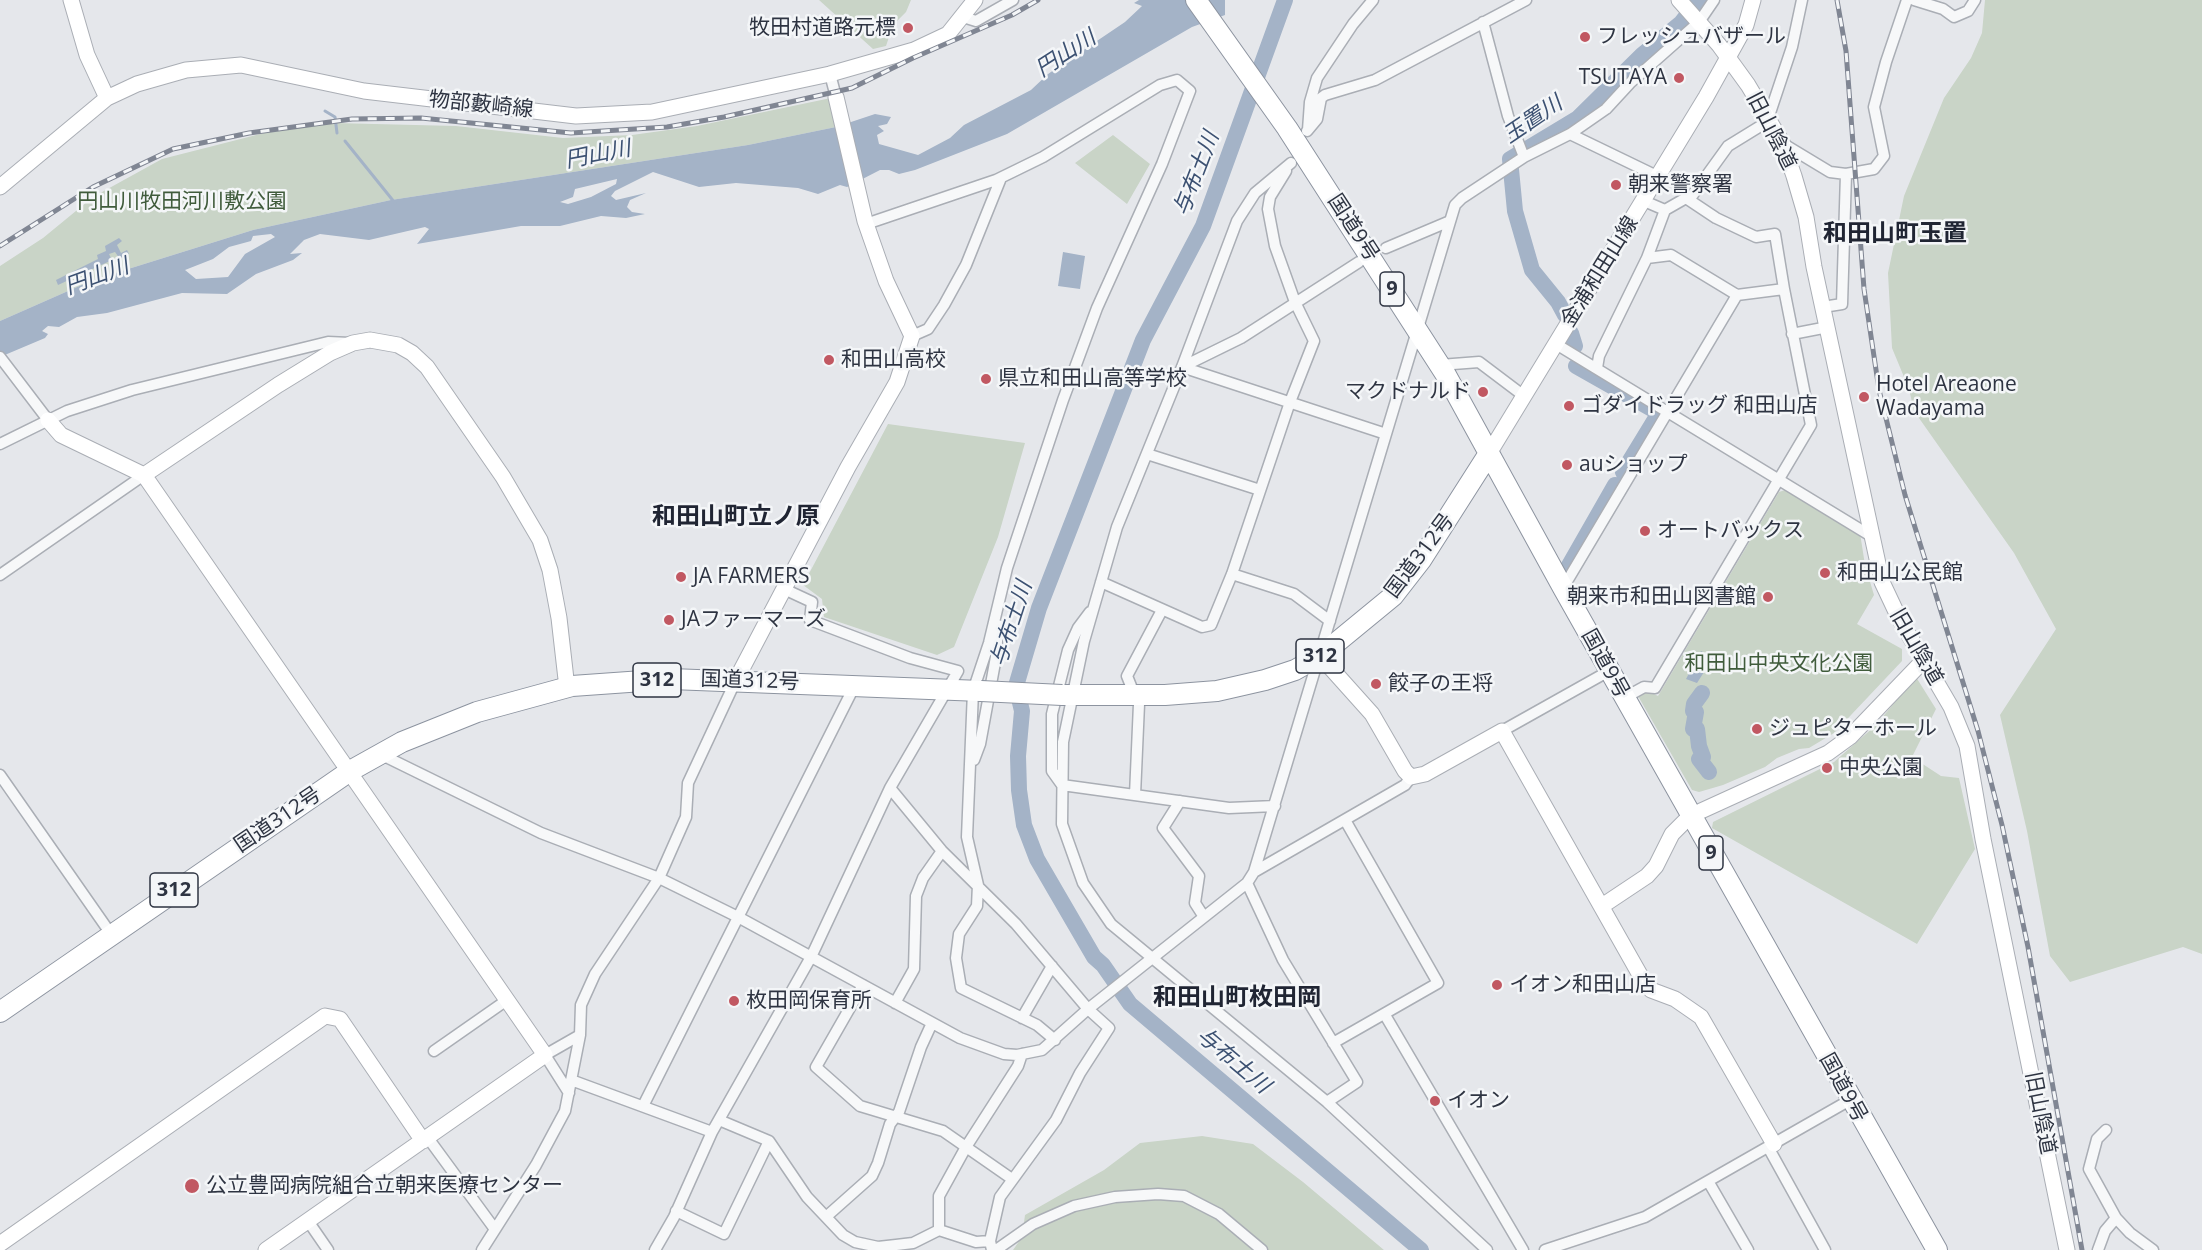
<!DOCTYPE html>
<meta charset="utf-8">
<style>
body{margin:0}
canvas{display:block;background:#e5e7eb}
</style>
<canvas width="2202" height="1250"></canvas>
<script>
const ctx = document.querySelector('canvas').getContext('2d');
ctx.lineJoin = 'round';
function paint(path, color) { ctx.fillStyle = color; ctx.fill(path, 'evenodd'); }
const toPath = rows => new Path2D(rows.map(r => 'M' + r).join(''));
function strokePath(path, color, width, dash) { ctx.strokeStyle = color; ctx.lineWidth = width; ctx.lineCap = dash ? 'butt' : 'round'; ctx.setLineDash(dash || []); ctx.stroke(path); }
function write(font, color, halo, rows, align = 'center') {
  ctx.font = font + ' "Open Sans","Noto Sans JP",sans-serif'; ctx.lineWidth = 5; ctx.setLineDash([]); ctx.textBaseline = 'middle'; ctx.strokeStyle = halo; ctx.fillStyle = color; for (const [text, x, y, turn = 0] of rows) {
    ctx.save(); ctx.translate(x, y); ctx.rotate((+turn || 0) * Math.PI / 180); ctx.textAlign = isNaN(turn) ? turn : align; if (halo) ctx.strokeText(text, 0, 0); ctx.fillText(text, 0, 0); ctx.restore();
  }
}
const green = toPath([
 [819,0,911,0,906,12,893,25,886,46,873,49],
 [1985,0,2202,0,2202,954,2183,947,2070,982,2050,956,2027,831,2000,715,2056,629,2014,553,1914,411,1909,389,1892,348,1888,273,1904,196,1944,98,1971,58,1982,33],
 [831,98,836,127,748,145,391,200,253,230,93,280,0,321,0,266,43,238,93,197,162,159,272,131,334,123,456,126,563,138,632,135,697,126],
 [1113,135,1150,164,1127,204,1075,163],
 [888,424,1025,443,998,537,954,647,937,655,824,617,822,599,803,585],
 [1785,490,1860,533,1865,565,1874,595,1857,624,1902,649,1902,661,1834,733,1809,748,1799,749,1777,758,1765,767,1723,785,1699,792,1692,790,1638,696,1648,691,1658,696,1779,492],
 [1916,677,1936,709,1912,757,1941,776,1959,778,1975,849,1917,944,1712,828,1713,822,1834,762,1875,726],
 [1202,1136,1253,1144,1303,1182,1384,1250,1013,1250,1022,1237,1025,1215,1104,1170,1140,1143]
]);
const water = toPath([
 [1139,0,1225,0,1225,15,1192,27,1007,134,915,170,899,174,889,170,880,170,847,187,840,185,818,194,798,188,736,183,699,187,653,172,615,191,611,196,616,200,646,193,630,200,627,207,632,212,645,214,626,218,601,216,560,226,521,226,417,244,429,229,425,227,369,240,320,234,304,240,290,254,302,253,293,260,256,274,227,294,182,293,107,313,77,317,59,327,48,326,42,331,48,334,45,338,0,357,0,321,93,280,253,230,391,200,748,145,836,127,875,114,891,117,887,124,878,126,884,131,877,135,879,144,918,155,950,138,964,125,1031,90,1048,74,1125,22,1142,6,1134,3],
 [617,179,616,184,591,197,568,204,560,202,573,197,575,189],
 [271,234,275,237,245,254,228,277,196,279,185,270,213,259,229,247,251,241,253,236],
 [119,238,122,241,117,245,121,253,127,250,129,254,120,259,115,252,109,254,112,260,58,285,56,280,98,259,97,255,106,251,105,246],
 [1063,252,1085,256,1080,289,1058,286],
 [1701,651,1713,658,1697,683,1686,679]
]);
const stream = toPath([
 [325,111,335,117,337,133],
 [345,141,395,203]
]);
const river = toPath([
 [1285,0,1203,226,1143,340,1039,608,1016,686,1022,711,1018,756,1019,790,1024,825,1037,859,1094,957,1103,965,1130,1004,1421,1250],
 [1565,315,1558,302,1532,270,1515,211,1510,159,1578,118,1642,55,1681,23,1699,0],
 [1571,333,1575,346],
 [1576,366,1659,413,1623,472],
 [1567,569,1615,485],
 [1702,693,1694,704,1693,711,1696,712,1693,729,1697,729,1699,746,1703,757,1699,759,1709,772]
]);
const street = toPath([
 [1914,0,1943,9,1954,17,1968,11,1975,0],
 [963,17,976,21,1013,0],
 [1483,22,1508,116,1524,157],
 [830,74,836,97],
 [1308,130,1310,102,1317,78,1353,24,1373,0],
 [1307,131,1317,119,1321,98,1325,95,1375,80,1526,0],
 [1570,134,1659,177],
 [1782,143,1830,172,1846,174,1874,169,1884,156,1874,107,1886,62,1907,0],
 [1291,163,1255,193,1237,221,1182,367,1117,527,1084,641,1063,742,1062,824,1083,883,1111,924,1327,1102,1487,1250],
 [1689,200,1728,146,1767,122,1792,47,1802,0],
 [1644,201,1665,210,1686,198,1716,218,1756,237,1775,234,1784,289],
 [866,224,996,180,1043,157,1160,85,1177,80,1190,91,1162,164,1097,308,1063,400,1007,568,989,643,973,691,967,837,978,885,977,906,959,934,956,958,961,988,1037,1025,1055,1040],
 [1386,248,1450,221],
 [1647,258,1665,210],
 [1823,307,1842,304,1846,174],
 [1792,334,1828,327],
 [912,336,928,329,944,305,966,265,1001,178],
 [1556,344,1871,536],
 [0,357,48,420],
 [1440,365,1479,362,1524,396],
 [1182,367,1386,434],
 [1182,367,1241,338,1359,262],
 [1597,368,1599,356,1647,258,1671,255,1737,295,1784,289,1811,425,1655,688,1644,687,1624,698],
 [0,444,67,411,132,390,328,342,350,343],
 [1147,454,1260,490],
 [1232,574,1294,594,1330,621],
 [0,575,144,475],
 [1101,582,1202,627,1211,625,1232,574,1290,402,1314,341,1295,302,1275,246,1268,209,1270,197,1286,171],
 [1563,588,1737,295],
 [1090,612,1078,628,1068,650,1052,714,1052,771,1062,785,1229,808,1275,806],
 [1131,686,1127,676,1162,610],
 [1502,731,1609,671],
 [380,754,541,833,659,878,738,917,960,1038,1004,1054,1017,1055,1042,1050,1088,1009,1247,883,1254,872,1455,205,1462,198,1524,157,1570,134,1606,109,1630,83,1699,22,1714,0],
 [974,760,980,744,996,657,998,625],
 [0,775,111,934],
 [890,788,942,851,1016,924,1088,1009,1109,1028,1080,1073,1056,1120,1000,1197,990,1241,992,1250],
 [1135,795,1139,704],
 [1180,801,1163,828,1199,876,1195,903,1204,917],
 [1254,872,1405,785,1411,777],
 [1247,883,1283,960,1357,1082,1327,1102],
 [863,985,816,1067,860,1106,943,1131,1012,1179],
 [895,1003,914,969,916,896,923,878,942,851],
 [1385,1015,1523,1250],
 [1022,1018,1052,966],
 [1333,1043,1438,983,1345,820],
 [434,1051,507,1000],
 [571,1080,712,1132],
 [569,1093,545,1055,580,1035],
 [643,1106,854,687],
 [719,1120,769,1141,807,1197,843,1235,855,1242,878,1247,896,1245,913,1243,939,1230,976,1242,990,1241],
 [2106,1130,2097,1139,2089,1169,2116,1218,2130,1233,2153,1250],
 [428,1138,494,1228],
 [1768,1147,1825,1250],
 [1708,1181,1748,1250],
 [676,1211,724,1234,769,1141],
 [827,1216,872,1176,878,1163,890,1124,899,1112,921,1047,932,1023],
 [308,1221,328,1250],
 [939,1230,939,1196,966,1147,1018,1066,1022,1054],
 [482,1250,536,1165,565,1111,580,1035,581,1005,595,974,659,878,686,817,688,783,736,680],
 [655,1250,674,1217,712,1132,811,957,890,788,958,671,910,658,810,620,812,602,784,589],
 [996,1250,1033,1224,1074,1206,1115,1197,1158,1194,1184,1196,1219,1214,1262,1250],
 [1545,1250,1645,1217,1850,1100],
 [2098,1250,2105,1231,2116,1218]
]);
const secondary = toPath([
 [71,0,87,55,107,98],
 [1679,0,1719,45,1748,85,1782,142,1794,176,1806,217,1814,267,1882,582,1899,618,1951,707,1967,746,1983,839,2067,1250],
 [0,187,107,98,137,84,186,70,241,65,364,91,576,116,652,112,830,74,914,50,948,34,975,0],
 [48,420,61,435,144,475,545,1055,266,1250],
 [1488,455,1706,97,1746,25,1753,0],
 [144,475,278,385,330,353,353,343,370,340,398,345,412,353,427,367,503,477,540,540,550,570,559,618,567,688],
 [1320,656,1372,714,1405,771,1411,777,1425,774,1502,731,1644,982,1651,990,1675,999,1701,1017,1774,1144],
 [736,680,848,467,897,382,912,336,886,281,865,221,836,97],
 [1602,906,1647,876,1656,866,1672,834,1690,816,1828,753,1850,737,1923,661],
 [0,1244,325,1016,340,1019,423,1141]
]);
const highway = toPath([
 [1196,0,1287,128,1446,375,1563,588,1937,1250],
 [1062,695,1165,695,1217,691,1265,680,1295,670,1320,656,1393,596,1421,560,1488,455],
 [0,1012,350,771,402,742,477,712,572,686,671,679,981,691]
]);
const rail = toPath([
 [1837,0,1846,51,1864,289,1879,390,1905,495,1978,731,2002,825,2028,947,2082,1250],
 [0,246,93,187,173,149,249,133,352,119,421,118,571,133,667,127,724,117,852,88,913,58,1012,15,1038,0]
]);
const highwayBridge = toPath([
 [981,691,1062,695]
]);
const markers = [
 [908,28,6,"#c15862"],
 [1585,37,6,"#c15862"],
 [1679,78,6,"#c15862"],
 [1616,185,6,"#c15862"],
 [829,360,6,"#c15862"],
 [986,379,6,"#c15862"],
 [1483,392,6,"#c15862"],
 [1864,397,6,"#c15862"],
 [1569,406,6,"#c15862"],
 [1567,465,6,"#c15862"],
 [1645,531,6,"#c15862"],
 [1825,573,6,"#c15862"],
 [681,577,6,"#c15862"],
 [1768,597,6,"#c15862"],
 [669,620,6,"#c15862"],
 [1376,684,6,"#c15862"],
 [1757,729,6,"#c15862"],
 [1827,768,6,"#c15862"],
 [1497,985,6,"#c15862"],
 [734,1001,6,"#c15862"],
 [1435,1101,6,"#c15862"],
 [192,1186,8,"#c15862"]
];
const shields = [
 [1392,289,24],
 [1320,656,48],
 [657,680,48],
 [1711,853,24],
 [174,890,48]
];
const shieldNames = [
 ["9",1392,289],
 ["312",1320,656],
 ["312",657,680],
 ["9",1711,853],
 ["312",174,890]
];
const poiNames = [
 ["牧田村道路元標",896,28,"right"],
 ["フレッシュバザール",1597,37],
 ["TSUTAYA",1667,78,"right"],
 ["朝来警察署",1628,185],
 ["和田山高校",841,360],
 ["県立和田山高等学校",998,379],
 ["Hotel Areaone",1876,385],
 ["Wadayama",1876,409],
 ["マクドナルド",1471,392,"right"],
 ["ゴダイドラッグ 和田山店",1581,406],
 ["auショップ",1579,465],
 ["オートバックス",1657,531],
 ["和田山公民館",1837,573],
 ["JA FARMERS",693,577],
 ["朝来市和田山図書館",1756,597,"right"],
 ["JAファーマーズ",681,620],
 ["餃子の王将",1388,684],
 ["ジュピターホール",1769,729],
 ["中央公園",1839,768],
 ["イオン和田山店",1509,985],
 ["枚田岡保育所",746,1001],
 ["イオン",1447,1101],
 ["公立豊岡病院組合立朝来医療センター",206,1186]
];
const streetNames = [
 ["物部藪崎線",481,105,6],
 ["旧山陰道",1771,131,63],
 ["国道9号",1353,228,57],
 ["金浦和田山線",1600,272,-58],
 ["国道312号",1420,556,-53],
 ["旧山陰道",1916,647,60],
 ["国道9号",1605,664,61],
 ["国道312号",750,681,2],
 ["国道312号",278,820,-34],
 ["国道9号",1843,1088,61],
 ["旧山陰道",2040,1113,79]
];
const parkNames = [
 ["円山川牧田河川敷公園",182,202],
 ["和田山中央文化公園",1779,664]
];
const waterNames = [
 ["円山川",1066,54,-33],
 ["玉置川",1533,120,-34],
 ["円山川",598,155,-11],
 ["与布土川",1197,174,-69],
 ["円山川",97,277,-20],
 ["与布土川",1012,624,-72],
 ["与布土川",1233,1061,40]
];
const quarterNames = [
 ["和田山町玉置",1895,234],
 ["和田山町立ノ原",736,517],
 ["和田山町枚田岡",1237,998]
];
paint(green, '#c9d4c7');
paint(water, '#a4b3c7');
strokePath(stream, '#a4b3c7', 3);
strokePath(river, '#a4b3c7', 16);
strokePath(street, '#aaaeb5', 13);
strokePath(secondary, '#aaaeb5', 17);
strokePath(highway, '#8d94a0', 22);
strokePath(street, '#f7f8f9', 10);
strokePath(secondary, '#fff', 15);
strokePath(highway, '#fff', 20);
strokePath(rail, '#808693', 5);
strokePath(rail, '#f4f6f8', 3, [9]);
strokePath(highwayBridge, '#8d94a0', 22, []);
strokePath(highwayBridge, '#fff', 20);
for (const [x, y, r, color] of markers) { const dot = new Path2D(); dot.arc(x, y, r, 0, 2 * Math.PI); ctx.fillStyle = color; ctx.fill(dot); strokePath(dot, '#f4f6f8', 2); }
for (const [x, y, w] of shields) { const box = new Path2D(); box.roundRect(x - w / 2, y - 17, w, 34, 4.5); ctx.fillStyle = '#f4f6f8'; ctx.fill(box); strokePath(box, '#2e3442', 1.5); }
write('bold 20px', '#2e3442', null, shieldNames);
write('21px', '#2e3442', '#f4f6f8', poiNames, 'left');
write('21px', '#2e3442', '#f4f6f8', streetNames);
write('21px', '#405c3c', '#f4f6f8', parkNames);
write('italic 22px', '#3c5172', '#f4f6f8', waterNames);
write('bold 24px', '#202533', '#f4f6f8', quarterNames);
</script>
